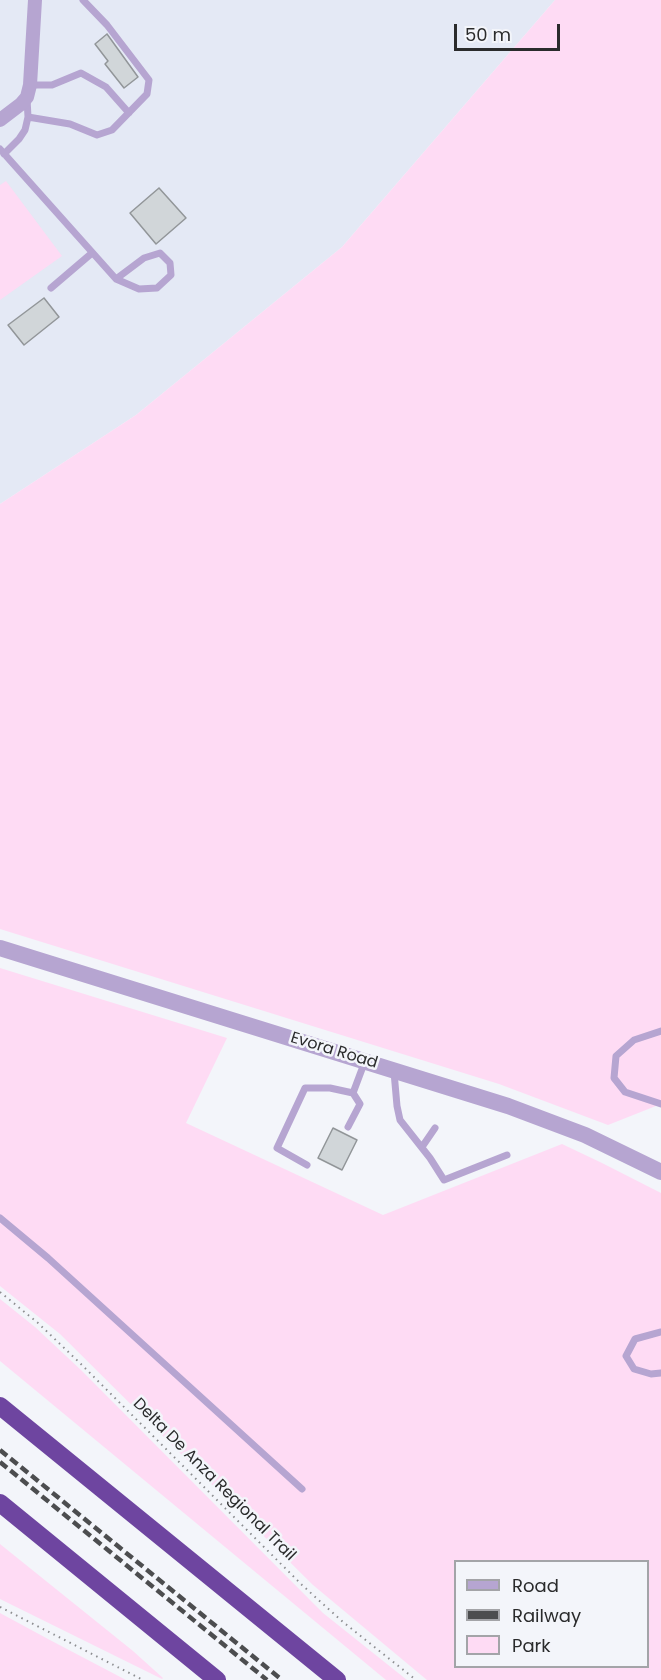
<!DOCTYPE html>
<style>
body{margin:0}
#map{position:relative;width:661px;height:1680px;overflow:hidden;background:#f3f5fa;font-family:Poppins,sans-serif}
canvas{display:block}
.legend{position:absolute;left:454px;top:1560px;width:195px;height:108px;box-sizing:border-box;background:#f3f5fa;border:2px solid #a3a4a8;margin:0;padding:8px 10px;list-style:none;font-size:18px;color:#2a2b2c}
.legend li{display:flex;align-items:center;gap:12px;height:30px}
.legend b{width:30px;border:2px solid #a3a4a8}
.scale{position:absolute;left:454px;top:24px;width:106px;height:27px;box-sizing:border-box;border:3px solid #2a2b2c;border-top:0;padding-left:8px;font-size:18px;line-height:21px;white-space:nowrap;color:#2a2b2c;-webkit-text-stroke:4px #f3f5fa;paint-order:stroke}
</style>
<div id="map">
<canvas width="661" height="1680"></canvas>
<ul class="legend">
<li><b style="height:8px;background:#b6a5d1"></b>Road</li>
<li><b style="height:8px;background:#4c4d4f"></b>Railway</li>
<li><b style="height:16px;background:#fedbf4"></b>Park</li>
</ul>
<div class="scale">50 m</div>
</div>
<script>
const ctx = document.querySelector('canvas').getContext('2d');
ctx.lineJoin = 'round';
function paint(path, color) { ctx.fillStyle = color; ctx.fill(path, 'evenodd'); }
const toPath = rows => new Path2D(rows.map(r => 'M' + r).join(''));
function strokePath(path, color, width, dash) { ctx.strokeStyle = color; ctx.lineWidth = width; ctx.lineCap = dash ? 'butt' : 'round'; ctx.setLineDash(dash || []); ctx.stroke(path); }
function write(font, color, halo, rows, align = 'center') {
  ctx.font = font + ' Poppins,sans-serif'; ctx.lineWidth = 5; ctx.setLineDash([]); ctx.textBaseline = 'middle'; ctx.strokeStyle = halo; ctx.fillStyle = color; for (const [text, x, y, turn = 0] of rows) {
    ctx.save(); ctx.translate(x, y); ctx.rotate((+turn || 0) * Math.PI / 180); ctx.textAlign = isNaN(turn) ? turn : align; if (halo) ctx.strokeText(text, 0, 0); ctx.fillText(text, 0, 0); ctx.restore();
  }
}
const built = toPath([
 [0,0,555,0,342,247,136,415,0,504]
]);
const green = toPath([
 [555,0,661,0,661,1104,608,1125,499,1084,0,929,0,504,136,415,342,247],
 [6,181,62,256,0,300,0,185],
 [0,968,227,1038,186,1123,383,1215,562,1144,602,1163,661,1193,661,1680,427,1680,313,1585,60,1334,0,1286],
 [456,1562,648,1562,648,1666,456,1666],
 [0,1299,35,1327,81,1370,323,1613,407,1680,386,1680,0,1361],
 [0,1544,133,1651,163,1678,162,1679,0,1599],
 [0,1613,48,1639,126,1680,0,1680]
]);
const building = toPath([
 [107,34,138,77,124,88,105,64,108,61,95,44,107,34],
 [159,188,186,218,156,244,130,213,159,188],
 [44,298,59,317,24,345,8,325,44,298],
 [333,1128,357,1140,342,1170,318,1158,333,1128]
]);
const path = toPath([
 [0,1292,38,1323,83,1366,302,1585,343,1622,416,1680],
 [0,1607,143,1680]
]);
const service = toPath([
 [30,85,52,85,81,73,106,87,129,113],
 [28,117,70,124,97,135,112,130,147,94,149,80,107,25,83,0],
 [0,149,116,279,139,289,157,288,171,275,170,263,160,253,144,258,116,279],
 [4,154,19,139,25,130,28,117,27,99],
 [51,288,92,253],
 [661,1031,634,1040,616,1056,614,1078,625,1092,661,1104],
 [394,1072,397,1106,400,1120,430,1158,444,1180,507,1155],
 [348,1127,360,1104,353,1093,365,1061],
 [422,1147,435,1128],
 [307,1165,277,1148,305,1088,330,1088,353,1093],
 [0,1218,48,1258,302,1489],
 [661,1332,635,1339,626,1356,634,1369,651,1374,661,1373]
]);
const minor = toPath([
 [0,120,21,104,27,97,30,85,35,0]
]);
const tertiary = toPath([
 [0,948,508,1106,585,1135,661,1172]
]);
const motorway = toPath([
 [0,1406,337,1680],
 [0,1503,217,1680]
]);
const rail = toPath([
 [0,1450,282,1680],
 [0,1462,267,1680]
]);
const streetNames = [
 ["Evora Road",334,1051,17],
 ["Delta De Anza Regional Trail",214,1480,45]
];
paint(built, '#e4e9f5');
paint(green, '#fedbf4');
paint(building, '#d1d6d9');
strokePath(building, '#929699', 1.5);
strokePath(path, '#8c8d90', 2, [1.5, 4.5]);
strokePath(service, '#b6a5d1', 7);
strokePath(minor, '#b6a5d1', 14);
strokePath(tertiary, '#b6a5d1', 16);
strokePath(motorway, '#6e45a0', 18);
strokePath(rail, '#4c4d4f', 4.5, [9, 4.5]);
write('16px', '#2a2b2c', '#f3f5fa', streetNames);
</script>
